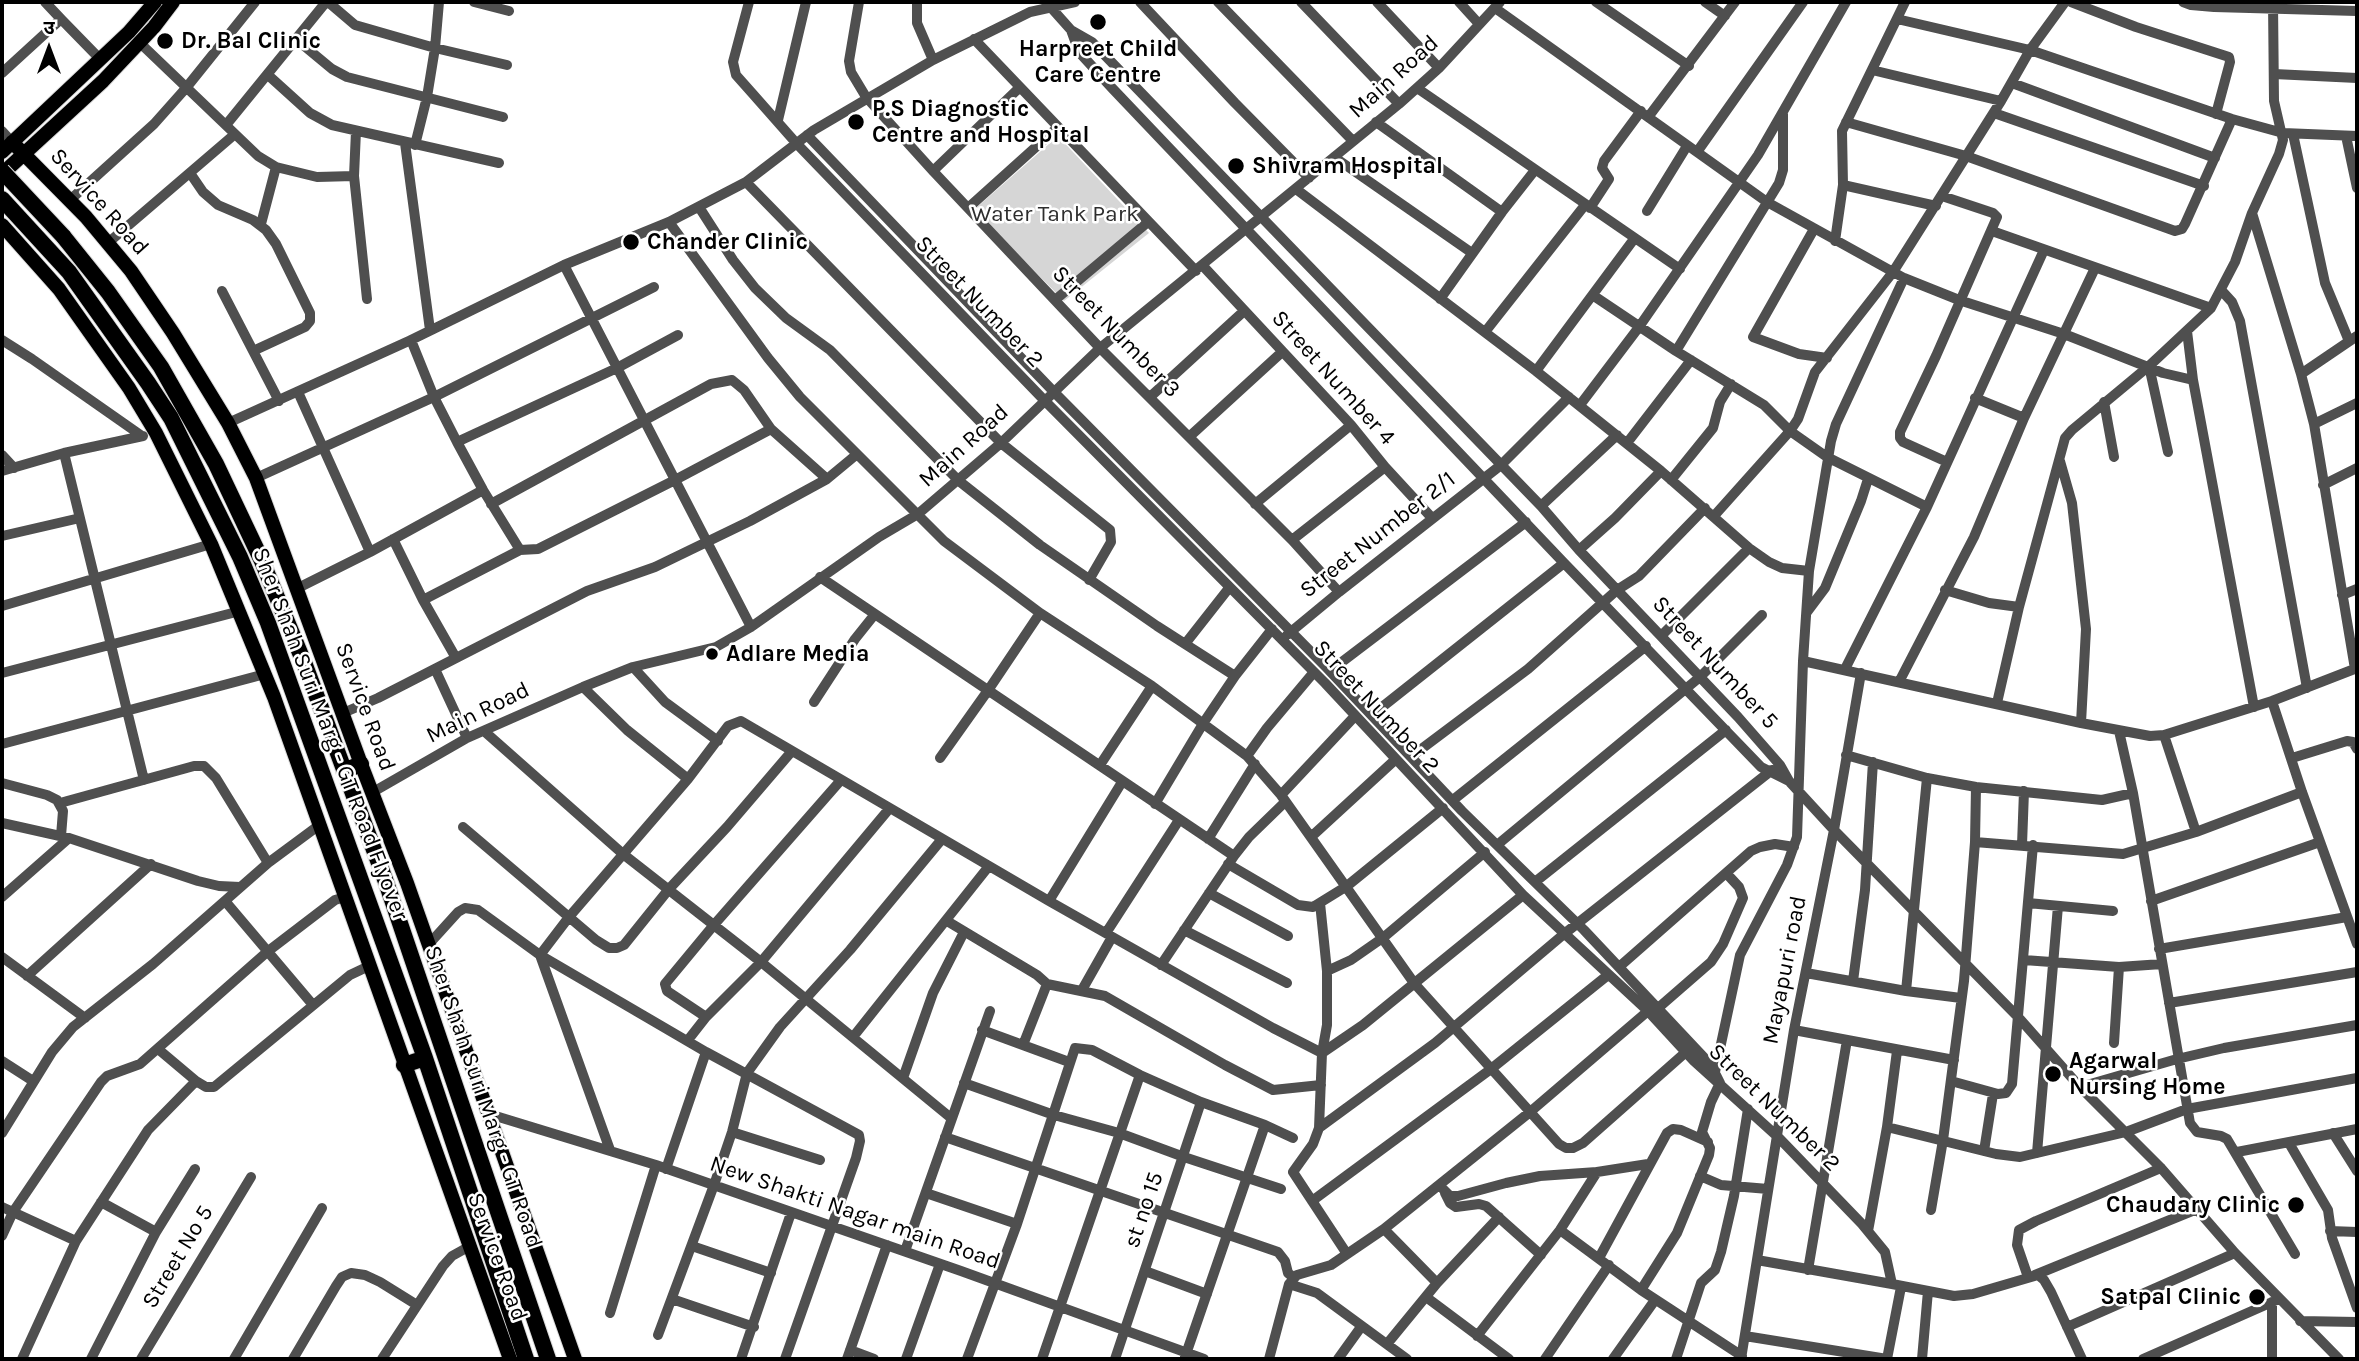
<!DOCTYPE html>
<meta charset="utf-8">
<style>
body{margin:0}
#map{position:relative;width:2359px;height:1361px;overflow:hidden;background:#fff;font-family:Karla,"Noto Sans Devanagari",sans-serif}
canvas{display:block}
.frame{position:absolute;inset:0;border:4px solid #000;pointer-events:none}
.north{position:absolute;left:14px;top:14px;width:70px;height:70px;-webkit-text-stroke:5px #fff;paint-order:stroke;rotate:0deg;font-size:19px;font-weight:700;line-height:28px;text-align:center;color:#000}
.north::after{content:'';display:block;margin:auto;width:24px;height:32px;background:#000;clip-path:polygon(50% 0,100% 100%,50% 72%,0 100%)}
</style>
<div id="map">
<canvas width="2359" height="1361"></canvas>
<div class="frame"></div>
<div class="north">उ</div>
</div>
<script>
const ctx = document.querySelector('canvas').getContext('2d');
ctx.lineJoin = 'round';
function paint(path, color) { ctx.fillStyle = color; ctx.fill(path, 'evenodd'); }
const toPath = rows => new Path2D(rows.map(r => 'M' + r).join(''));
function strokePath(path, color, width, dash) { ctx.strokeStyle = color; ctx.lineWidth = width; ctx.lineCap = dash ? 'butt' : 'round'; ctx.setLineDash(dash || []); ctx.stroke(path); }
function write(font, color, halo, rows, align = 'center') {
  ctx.font = font + ' Karla,sans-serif'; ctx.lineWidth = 5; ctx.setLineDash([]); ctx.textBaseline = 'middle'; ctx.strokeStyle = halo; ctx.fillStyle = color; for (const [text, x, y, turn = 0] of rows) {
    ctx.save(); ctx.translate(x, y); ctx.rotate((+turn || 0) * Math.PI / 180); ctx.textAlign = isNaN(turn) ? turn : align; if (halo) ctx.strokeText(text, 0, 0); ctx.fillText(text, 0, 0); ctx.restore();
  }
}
const green = toPath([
 [1058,136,1149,233,1064,301,995,231,977,207]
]);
const minor = toPath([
 [45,2,61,19],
 [328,2,355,25,435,48,507,65],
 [474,2,509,11],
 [749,2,733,62,736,75,752,93,797,144,1045,401,1325,683,1523,895,1648,1011,1694,1061,1778,1137,1862,1224,1885,1252,1892,1284,1954,1296,1973,1294,2038,1275,2044,1280,2051,1292,2082,1359],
 [859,2,849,61,851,72,866,97,933,171,1100,348,1292,540,1339,592],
 [917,2,917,23,933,60],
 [1046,2,1071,30,1092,42,1541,506,1579,550,1738,717,1780,765,1789,781,1834,830,2019,1018,2080,1087,2161,1168,2235,1253,2339,1359],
 [1140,2,1235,103,1309,178],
 [1218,2,1353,141],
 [1301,2,1399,104],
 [1377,2,1439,68],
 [1459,2,1479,24],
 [1596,2,1689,66],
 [1705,2,1725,16],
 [2071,2,2136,27,2229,57,2230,62,2216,114],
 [2183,2,2191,5,2214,7,2357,11],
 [1495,8,1767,202,1904,278,1959,300,2064,334,2163,373,2193,380],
 [1897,19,2030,50,2232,119,2283,133,2357,136],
 [1071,30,1079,52,1112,88,1564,563,1761,767,1789,781],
 [974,39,1196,271],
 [297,40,332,69,347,77,503,117],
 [140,43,258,156,276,167,317,177,354,176],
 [1872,70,2001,101],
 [2,73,61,19,100,59],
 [2274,74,2357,78],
 [268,75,310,113,332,125,499,163],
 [2012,83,2215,158],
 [1417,88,1680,269],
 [1994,113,2204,186],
 [1649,116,1735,2],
 [778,120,806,2],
 [1376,122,1502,212,1440,299],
 [1846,122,1966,156,2175,231,2182,229,2185,224,2232,119],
 [226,125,326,2],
 [2,131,12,142],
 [356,131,354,176,367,299],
 [2293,134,2325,283,2349,341],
 [807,135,1054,392,1327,668,1462,811,1584,930,1711,1065,1720,1083,1711,1102,1702,1132,1710,1148,1709,1155,1677,1233,1641,1290],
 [2346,136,2357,188],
 [405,143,430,330],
 [415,145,427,97,435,48,439,2],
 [1697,152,1803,2],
 [1334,157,1472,253],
 [933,171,1019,88],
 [190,173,203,192,218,205,253,220,266,230,276,244,310,313,310,321,305,327,253,351],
 [746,182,1001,443,1110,530,1111,542,1089,580],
 [1843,185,1936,206],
 [1296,189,1536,371,1634,239],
 [1942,196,1993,213,1997,217,1936,356,1900,432,1900,438,1903,442,1947,462],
 [70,200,154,124,186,88,255,2],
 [699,207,733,260,755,288,786,318,830,350,959,481,1040,545,1157,626,1235,676,1272,629],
 [968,208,1057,128],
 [1590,208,1609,179,1602,168,1604,161,1641,111],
 [1647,211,1687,146],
 [1502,212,1535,170],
 [2252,213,2301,374,2314,424,2355,669],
 [669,222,768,358,800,397,944,541,1040,613,1152,686,1247,756,1281,795,1414,983,1559,1144,1566,1148,1573,1148,1583,1143,1686,1052],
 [261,224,276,167],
 [1814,229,1753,337,1799,354,1827,358],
 [1992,231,2211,308],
 [1835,241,1843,185,1842,131,1905,2],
 [109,242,235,134],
 [564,265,751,627],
 [1203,266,1351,425,1385,467,1432,518],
 [2221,290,2232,302,2240,321,2307,688],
 [222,291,279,401],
 [1594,296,1676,351,1764,405,1790,431,1827,457,1927,507],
 [1055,300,1148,222],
 [2187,331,2193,380,2254,707],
 [1485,332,1585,205],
 [2,340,32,359,142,436],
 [411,340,434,397,457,442,483,490,520,550,538,549,675,480,771,429],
 [1676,351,1779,183,1783,170,1783,114],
 [2149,366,2168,452],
 [1536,371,1661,471,1749,548,1769,562,1782,568,1809,571],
 [2301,374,2357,336],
 [298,392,370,552],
 [1150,397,1243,312],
 [1975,398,2024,418],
 [2104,402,2114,457],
 [1580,405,1639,327,1758,155,1846,2],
 [228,423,411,340,564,265,669,222,746,182,814,130,933,60,1030,12,1075,2],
 [2314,424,2357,403],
 [1189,437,1282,352],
 [457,442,617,368,678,335],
 [1627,443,1691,360],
 [64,453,144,780],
 [2,455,14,468],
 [2060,461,2072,503,2086,629,2081,723],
 [2,471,64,453,143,436],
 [256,478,434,397,654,287],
 [1671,480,1713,428,1720,402,1731,384],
 [2323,485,2357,468],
 [491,504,711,384,732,380,744,390,771,429,827,479],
 [1255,504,1351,425],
 [1541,506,1617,435],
 [1714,516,1790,431,1798,419,1815,372,1893,272,2001,101,2030,50,2065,2],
 [2,536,80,518],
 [393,539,423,600,456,658],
 [1292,540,1385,467],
 [1579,550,1615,518,1661,471],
 [820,577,1234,856],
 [298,588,370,552,483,490],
 [1945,590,1989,603,2019,607],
 [2342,595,2357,589],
 [423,600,520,550],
 [2,606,211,544],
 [1807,612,1825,588,1861,501,1868,479],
 [1287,635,1339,592,1501,465,1569,397],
 [1661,636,1749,548],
 [1185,644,1229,588],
 [1803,661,2081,723,2150,736,2164,735,2272,701,2357,668],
 [633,667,665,702,718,741],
 [435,669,467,738],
 [1845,669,1927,507,2044,250],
 [1330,671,1526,522],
 [2,673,240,611],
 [1899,682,1974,537,2024,418,2095,268],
 [583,687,627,730,688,779],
 [2272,701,2302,792,2357,944],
 [814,702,855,639,875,614],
 [1997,703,2019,607,2065,438,2072,430,2149,366,2211,308,2235,262,2252,213,2279,154,2283,140,2274,101,2273,2],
 [343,713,378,698,587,591,655,567,750,521,827,479,856,455],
 [1372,715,1564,563],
 [484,731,623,854,761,962,951,1118],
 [2119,731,2133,793,2190,1123,2197,1132,2221,1136,2227,1139,2295,1254],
 [2164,735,2196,832],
 [2,744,265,674],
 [1846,755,1927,778,1976,787,2102,800,2133,793],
 [1247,756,1267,728,1314,672],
 [1412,756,1528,669,1617,590,1639,576,1705,508],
 [940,758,989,689,1040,613],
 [2292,758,2347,741,2353,742,2357,749],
 [1100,765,1152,686],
 [2,783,47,795,57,800,63,811,61,836],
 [373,792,467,738,583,687,633,667,716,647,751,627,879,537,918,514,1001,443,1100,348,1399,104,1439,68,1500,2],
 [1281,795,1355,716],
 [1453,800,1646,646],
 [60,803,194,766,204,766,216,778,268,863],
 [1155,804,1204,722,1235,676],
 [2,823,69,838,198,881,219,886,240,887],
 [463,827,596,940,609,948,617,948,624,945,669,889,727,827,792,751],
 [1311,837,1396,759],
 [1208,839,1255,764],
 [1975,842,2123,854,2196,832,2302,792],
 [1497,845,1700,677,1762,615],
 [2022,845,2024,791],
 [1228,864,1298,905,1313,907,1347,886,1443,808],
 [1535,882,1726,730],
 [1209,893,1288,936],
 [2,897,69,838],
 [225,901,313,1005],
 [1049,901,1122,782],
 [2151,901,2320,842],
 [1320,903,1327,971,1327,1025,1322,1053,1319,1128,1313,1144,1293,1172,1347,1254],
 [2028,903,2113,911],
 [947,921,1037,975,1047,984,1105,996,1225,1065,1273,1090,1321,1085],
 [1184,930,1287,983],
 [1106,933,1179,820],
 [429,944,458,912,465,908,478,910,540,955,706,1052,859,1135,860,1141,856,1158,785,1359],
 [2159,949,2347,917],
 [2,957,85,1018],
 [2024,960,2119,967,2162,964],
 [1161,965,1234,856,1249,837,1285,802],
 [1619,967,1751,851,1760,847,1775,844,1794,847],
 [1327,971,1351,960,1384,937,1485,852],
 [1806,973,1906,991,1961,998],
 [27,976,151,864],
 [1853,981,1865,890,1873,762],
 [1082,990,1112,937],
 [1906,991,1927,778],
 [2169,1003,2357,972],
 [1657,1009,1711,962,1723,944,1743,898,1739,887,1727,874],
 [706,1017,667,991,665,984,713,926,841,780],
 [982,1030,1069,1062],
 [1794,1030,1954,1060],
 [853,1037,989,866],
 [688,1040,706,1017,761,962,889,809],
 [2114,1043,2119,967],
 [1023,1045,1047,984],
 [158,1049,196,1081,206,1087,214,1087,350,975,369,966],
 [1322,1053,1363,1025,1523,895],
 [2,1061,33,1081],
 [1715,1072,1740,955,1787,865,1797,837,1803,661,1809,571,1831,441,1836,424,1904,278],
 [903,1078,933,993,964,932],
 [1951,1081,1998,1094,2006,1093,2012,1084,2033,845],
 [964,1083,1054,1115,1119,1133,1184,1157,1281,1189],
 [2080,1087,2177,1059,2224,1048,2357,1025],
 [489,1114,656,1165,961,1271,1204,1359],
 [1887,1127,1996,1154,2020,1157,2126,1132,2187,1109,2357,1078],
 [1319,1128,1435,1043,1564,934,1772,770],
 [732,1132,820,1160],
 [2,1133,52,1052,73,1027,153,964,268,863,318,826],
 [2333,1133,2357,1171],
 [945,1137,1278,1252,1285,1261,1288,1273,1293,1277],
 [2289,1143,2328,1210,2332,1238,2357,1308],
 [610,1150,540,955,569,917,688,779,728,726,741,721,1049,901,1273,1028,1322,1053],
 [1984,1151,1993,1094],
 [2237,1152,2357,1129],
 [2037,1153,2058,906],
 [666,1169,706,1052],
 [1700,1176,1721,1185,1768,1189],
 [1440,1186,1450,1196,1458,1196,1506,1183,1540,1176,1597,1172,1648,1164],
 [926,1193,1017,1224],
 [1445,1193,1450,1203,1456,1207,1479,1204,1486,1206,1541,1255],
 [1312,1201,1491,1069,1608,975],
 [101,1202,156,1232],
 [2,1207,76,1241],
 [1931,1210,1943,1140,1964,981,1975,842,1976,787],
 [1384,1229,1437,1283],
 [1560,1230,1641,1290,1742,1356],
 [1868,1231,1887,1127,1897,1051],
 [2330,1231,2357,1232],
 [2,1236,13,1212,101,1082,107,1076,140,1064,267,952,335,900,345,897],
 [692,1246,771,1273],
 [905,1251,990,1011],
 [1599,1258,1667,1133,1673,1129,1681,1130,1708,1142],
 [1757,1260,1892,1284],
 [1808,1270,1847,1040],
 [1145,1271,1207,1294],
 [2035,1275,2197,1209],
 [2028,1277,2017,1245,2019,1230,2036,1221,2161,1168],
 [1289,1284,1297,1275,1331,1265,1384,1229,1530,1112,1648,1011],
 [1426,1297,1509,1359],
 [672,1299,754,1327],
 [2272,1302,2272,1359],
 [610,1313,656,1165],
 [2300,1321,2357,1322],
 [2067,1327,2235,1253],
 [658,1335,714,1185,732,1132,747,1073,780,1027,850,950,942,839],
 [1477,1336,1560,1230,1597,1172],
 [1745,1336,1887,1359],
 [1387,1344,1437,1283,1499,1217],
 [850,1350,874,1359],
 [1185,1357,1265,1125],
 [22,1359,76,1241,148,1130,196,1081],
 [91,1359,156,1232,195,1169],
 [141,1359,251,1177],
 [234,1359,322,1208],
 [293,1359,336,1286,342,1277,351,1273,365,1275,380,1282,417,1305],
 [382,1359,443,1266,452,1256,470,1246],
 [741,1359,791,1213],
 [847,1359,887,1245],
 [906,1359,940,1264],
 [967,1359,1017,1224,1075,1048,1092,1050,1140,1075,1201,1102,1265,1125,1293,1138],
 [1042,1359,1140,1075],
 [1115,1359,1201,1102],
 [1269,1359,1289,1284,1317,1293,1407,1359],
 [1338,1359,1361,1327],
 [1545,1359,1609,1265],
 [1613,1359,1655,1300],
 [1676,1359,1701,1283,1715,1270,1721,1252,1734,1196,1748,1109],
 [1741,1359,1794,1030,1834,830,1861,673],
 [1887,1359,1901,1287],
 [1922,1359,1928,1291],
 [2143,1359,2279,1299]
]);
const major = toPath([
 [12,142,86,217,131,271,173,333,228,423,256,478,361,764,407,883,575,1359],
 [2,152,129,32,155,2],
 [2,174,103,81,154,27,173,2],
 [2,225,59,289,129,388,156,433,211,544,274,697,510,1359]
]);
const highway = toPath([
 [2,199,69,272,148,383,171,418,240,557,268,623,364,889,425,1058,526,1359],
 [63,236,108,292,161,367,216,464,262,561,305,665,386,882,548,1359],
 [344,771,361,764],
 [404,1065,425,1058]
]);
const highwayBridge = toPath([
 [2,171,63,236]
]);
const markers = [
 [1098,22,9,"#000"],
 [165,41,9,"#000"],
 [856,122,9,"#000"],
 [1236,166,9,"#000"],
 [631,242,9,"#000"],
 [712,654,7,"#000"],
 [2053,1074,9,"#000"],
 [2296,1205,9,"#000"],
 [2257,1297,9,"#000"]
];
const poiNames = [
 ["Dr. Bal Clinic",181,41],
 ["Harpreet Child",1098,49,"center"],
 ["Care Centre",1098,75,"center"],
 ["P.S Diagnostic",872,109],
 ["Centre and Hospital",872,135],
 ["Shivram Hospital",1252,166],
 ["Chander Clinic",647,242],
 ["Adlare Media",726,654],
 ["Agarwal",2069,1061],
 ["Nursing Home",2069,1087],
 ["Chaudary Clinic",2280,1205,"right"],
 ["Satpal Clinic",2241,1297,"right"]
];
const streetNames = [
 ["Main Road",1394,77,-42],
 ["Service Road",99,202,48],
 ["Street Number 2",979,302,46],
 ["Street Number 3",1116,332,46],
 ["Street Number 4",1333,378,48],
 ["Main Road",964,446,-42],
 ["Street Number 2/1",1378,535,-38],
 ["Street Number 5",1715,663,47],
 ["Service Road",365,707,70],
 ["Street Number 2",1376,707,47],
 ["Main Road",478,713,-26],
 ["Sher Shah Suri Marg - GT Road Flyover",330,734,69],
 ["Mayapuri road",1785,970,-79],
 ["Sher Shah Suri Marg - GT Road",483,1097,71],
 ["Street Number 2",1774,1108,44],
 ["st no 15",1144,1210,-71],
 ["New Shakti Nagar main Road",855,1213,19],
 ["Street No 5",178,1257,-59],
 ["Service Road",497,1257,70]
];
const parkNames = [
 ["Water Tank Park",1055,214]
];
paint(green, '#d6d6d6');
strokePath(major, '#dbdbdb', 16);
strokePath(highway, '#dbdbdb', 18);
strokePath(minor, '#4f4f4f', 10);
strokePath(major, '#000', 14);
strokePath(highway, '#000', 16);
strokePath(highwayBridge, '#dbdbdb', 18, []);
strokePath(highwayBridge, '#000', 16);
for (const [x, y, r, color] of markers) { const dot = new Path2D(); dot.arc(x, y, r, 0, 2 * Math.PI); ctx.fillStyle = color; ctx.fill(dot); strokePath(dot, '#fff', 2.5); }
write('bold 23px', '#000', '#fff', poiNames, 'left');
write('23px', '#000', '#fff', streetNames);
write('23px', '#2d2d2d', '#fff', parkNames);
</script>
